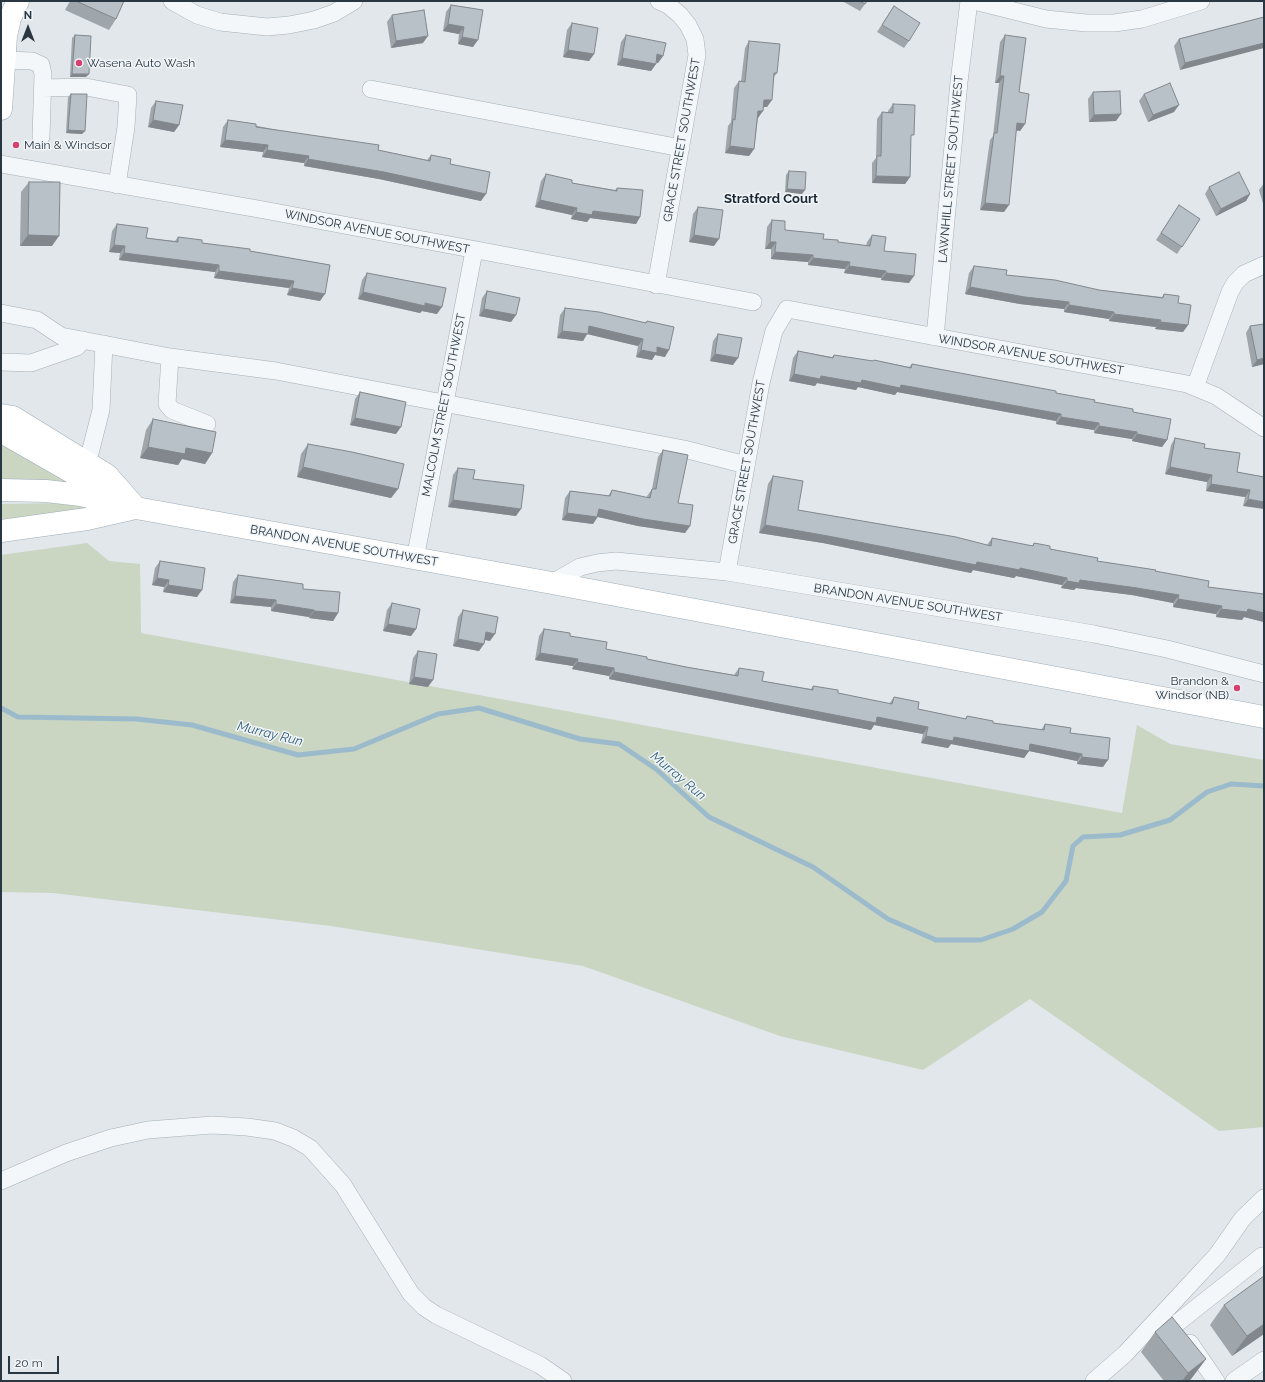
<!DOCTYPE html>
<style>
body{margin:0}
#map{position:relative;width:1265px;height:1382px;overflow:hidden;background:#e1e7eb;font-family:Raleway,sans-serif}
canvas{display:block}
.frame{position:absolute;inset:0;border:2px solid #293743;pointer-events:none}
.north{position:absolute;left:8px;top:8px;width:40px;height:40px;-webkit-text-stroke:3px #f1f5f8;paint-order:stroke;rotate:0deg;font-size:11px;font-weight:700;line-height:16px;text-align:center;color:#293743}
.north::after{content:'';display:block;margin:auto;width:14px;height:18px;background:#293743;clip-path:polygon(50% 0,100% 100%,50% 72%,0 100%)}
.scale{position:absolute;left:8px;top:1356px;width:51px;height:18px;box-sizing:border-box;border:2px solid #293743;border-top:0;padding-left:5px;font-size:12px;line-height:14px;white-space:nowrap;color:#293743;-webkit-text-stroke:3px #f1f5f8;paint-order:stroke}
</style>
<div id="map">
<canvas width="1265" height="1382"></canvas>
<div class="frame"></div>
<div class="north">N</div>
<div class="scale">20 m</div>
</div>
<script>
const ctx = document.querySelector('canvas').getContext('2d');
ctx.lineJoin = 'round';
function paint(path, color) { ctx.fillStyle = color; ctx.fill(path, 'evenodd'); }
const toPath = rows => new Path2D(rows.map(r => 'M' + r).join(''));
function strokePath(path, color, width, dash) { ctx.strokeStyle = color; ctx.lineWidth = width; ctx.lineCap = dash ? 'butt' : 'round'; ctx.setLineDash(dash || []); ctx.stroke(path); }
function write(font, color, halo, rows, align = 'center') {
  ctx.font = font + ' Raleway,sans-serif'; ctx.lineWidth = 3; ctx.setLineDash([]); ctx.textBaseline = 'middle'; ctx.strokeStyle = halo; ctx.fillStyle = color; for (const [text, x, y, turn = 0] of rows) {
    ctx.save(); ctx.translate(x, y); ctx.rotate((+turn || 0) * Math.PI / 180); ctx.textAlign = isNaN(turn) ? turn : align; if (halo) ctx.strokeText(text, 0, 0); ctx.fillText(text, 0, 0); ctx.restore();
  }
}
const green = toPath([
 [1,442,71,483,1,482],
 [63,503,92,508,1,522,1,504],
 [87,543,109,561,140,564,141,633,1122,813,1137,725,1170,744,1264,760,1264,1127,1219,1131,1030,999,923,1070,780,1036,583,966,331,926,53,893,1,892,1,555]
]);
const stream = toPath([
 [1,708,18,717,136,719,192,725,298,755,354,749,438,714,479,708,580,739,619,744,656,769,709,817,813,867,888,919,936,940,981,940,1013,929,1042,912,1066,881,1073,846,1083,837,1120,835,1170,820,1207,792,1231,784,1264,786]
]);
const minor = toPath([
 [172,1,197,15,220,22,267,27,289,25,314,20,334,13,354,1],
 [974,1,1046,19,1086,23,1114,23,1142,19,1201,1],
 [4,60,32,61,41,65,43,74,41,137],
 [43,88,86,87,128,95,126,127,117,185],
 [371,89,681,148],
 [1,164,264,210,753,302],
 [656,285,697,55,695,39,688,25,680,15,668,5,659,1],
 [1,313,37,320,61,336,170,357,276,371,684,449,746,465],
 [935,337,959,82,969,1],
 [170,357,167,404,172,410,207,424],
 [1,362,31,363,77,347,83,340],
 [1195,387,1230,292,1235,283,1244,274,1264,265],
 [85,461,90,453,101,410,104,344],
 [415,559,474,251],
 [727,572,761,383,774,331,787,309,1187,384,1216,396,1264,428],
 [552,583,580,567,597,563,616,561,727,572,1094,634,1167,649,1264,674],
 [1,1181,66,1153,111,1138,148,1130,212,1125,247,1127,275,1131,293,1138,310,1148,343,1185,411,1294,424,1307,436,1315,540,1365,563,1381],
 [1176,1324,1262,1256],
 [1190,1343,1216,1381],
 [1094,1381,1125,1354,1166,1310,1217,1255,1243,1218,1264,1198],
 [1234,1381,1264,1360]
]);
const major = toPath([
 [1,109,6,36,10,18,18,1],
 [1,415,13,417,107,475,136,508],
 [1,429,7,435,108,493],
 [1,490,46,491,81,495,136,508,552,583,1264,717],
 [1,531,87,519,131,509]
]);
const wall = toPath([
 [70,1,124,1,116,19,109,30,65,10],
 [842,1,867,1,860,11],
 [451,5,483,10,473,47,458,44,459,34,443,31,446,12],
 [894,6,909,41,904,48,877,32],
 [392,15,423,43,391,48,387,22],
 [1264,17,1180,70,1174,46,1179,39],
 [572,23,594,54,589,61,563,57,567,30],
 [75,35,86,77,70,77,72,38],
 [626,35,663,56,658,63,656,62,656,64,651,71,617,65,621,42],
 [1005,35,1019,92,1025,124,1020,131,1016,130,1004,212,980,210,990,140,993,136,999,83,995,83,1000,42],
 [749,41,777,73,774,77,767,107,763,107,758,118,754,149,749,156,725,153,728,126,731,122,734,88,739,81,741,81,745,48],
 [1093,92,1116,121,1089,122,1088,99],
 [71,94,82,134,66,133,68,97],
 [1144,94,1174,112,1148,122,1139,101],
 [156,101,179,125,174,132,148,127,151,108],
 [893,104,911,140,910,177,905,184,872,183,872,163,876,158,877,119,882,112,888,112,888,111],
 [228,120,427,160,431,155,450,164,481,201,379,179,304,166,304,163,262,157,263,152,220,147,223,127],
 [789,171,802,194,785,192,786,175],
 [546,174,572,183,615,190,617,188,640,217,636,224,590,218,587,222,571,219,572,215,535,207,541,181],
 [29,182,52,246,20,246,21,192],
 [1264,183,1264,207,1259,190],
 [1209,187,1250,194,1246,201,1216,216,1205,194],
 [1179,205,1200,219,1177,254,1156,240],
 [698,207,714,246,689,242,693,214],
 [772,220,785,230,838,242,866,246,867,242,872,235,909,283,881,280,881,278,844,273,845,269,808,265,808,262,771,259,771,249,765,249,767,227],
 [117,224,146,238,175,241,178,237,202,243,330,265,320,301,287,295,289,288,214,278,215,272,119,260,120,253,109,252,112,231],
 [974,266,1006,275,1099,290,1162,297,1164,294,1178,303,1188,325,1183,332,1155,329,1156,327,1109,321,1109,319,1064,312,1064,309,1020,304,965,294,969,273],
 [367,273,437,314,422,311,420,313,358,299,362,280],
 [487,291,516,315,511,322,479,316,482,298],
 [565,308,645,323,647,321,665,357,655,355,652,360,636,357,638,346,587,334,583,341,557,338,560,315],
 [1250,326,1264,364,1252,367,1246,333],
 [718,334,733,365,710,361,713,341],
 [798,351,832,357,834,355,873,361,874,360,909,367,912,364,1056,393,1094,402,1133,412,1167,440,1162,447,1132,441,1132,439,1094,433,1094,430,1056,424,1056,421,897,392,895,395,858,387,856,390,817,383,815,386,789,381,793,358],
 [360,392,396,434,350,425,355,399],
 [153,419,212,453,205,464,182,459,178,465,140,458,146,430],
 [1175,438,1204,448,1237,472,1264,477,1243,506,1245,497,1206,491,1207,482,1165,474,1171,445],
 [308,444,398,489,391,498,297,477,301,454],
 [663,450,678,503,690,526,685,533,638,526,598,517,593,524,562,520,565,498,570,491,608,496,612,490,647,498,647,496,652,489,658,457],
 [458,468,473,479,516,516,448,507,453,475],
 [773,476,798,510,987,545,992,538,1032,546,1034,543,1050,549,1097,561,1155,571,1208,587,1264,594,1264,592,1264,622,1244,617,1242,620,1216,617,1216,614,1173,607,1173,603,1132,595,1076,588,1074,590,1061,588,1062,585,1016,576,1014,578,973,570,971,573,823,543,759,533,768,484],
 [160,561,197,597,163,592,164,587,152,585,155,568],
 [238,575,303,589,338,613,333,621,309,618,309,617,271,611,271,607,230,603,233,582],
 [392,603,416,629,411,636,383,631,387,610],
 [463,610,490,641,485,640,479,651,453,646,458,617],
 [544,629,570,636,606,649,647,659,686,667,734,675,739,668,762,681,811,689,813,686,838,693,889,704,894,697,918,709,965,719,967,716,993,723,1041,730,1045,724,1070,733,1103,767,1077,764,1077,761,1029,751,1024,758,951,744,948,748,921,743,923,734,874,725,871,730,609,679,609,676,572,669,573,666,535,660,539,636],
 [418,651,428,687,409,684,413,658],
 [1224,1305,1264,1334,1232,1356,1210,1325],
 [1155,1332,1206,1359,1191,1379,1189,1381,1164,1381,1141,1352]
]);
const shadedWall = toPath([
 [448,24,464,27,459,34,443,31],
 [428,36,423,43,391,48,396,41],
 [462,37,478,40,473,47,458,44],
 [1264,42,1264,48,1180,70,1185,63],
 [568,50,594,54,589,61,563,57],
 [657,54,663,56,658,63,653,61],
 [622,58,656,64,651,71,617,65],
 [72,74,89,74,86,77,70,77],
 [1000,76,1004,76,999,83,995,83],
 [764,100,772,100,767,107,759,107],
 [1179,105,1174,112,1148,122,1153,115],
 [758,111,763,111,758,118],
 [1121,114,1116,121,1089,122,1094,115],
 [153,120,179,125,174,132,148,127],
 [1017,123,1025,124,1020,131,1012,130],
 [68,130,85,131,82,134,66,133],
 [225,140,268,145,263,152,220,147],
 [730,146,754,149,749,156,725,153],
 [267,150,309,156,304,163,262,157],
 [308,159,384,172,486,194,481,201,379,179,304,166],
 [876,176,910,177,905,184,872,183],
 [787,189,805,190,802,194,785,192],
 [1250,194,1246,201,1216,216,1221,209],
 [540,200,577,208,572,215,535,207],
 [985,203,1009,205,1004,212,980,210],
 [593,211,640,217,636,224,590,218,587,222,571,219,576,212],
 [28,235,59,236,52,246,20,246],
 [694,235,719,239,714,246,689,242],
 [770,242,776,242,771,249,765,249],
 [114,245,125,246,120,253,109,252],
 [775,252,813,255,808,262,771,259],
 [124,253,219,265,215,272,119,260],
 [813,258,850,262,845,269,808,265],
 [849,266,886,271,881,278,844,273],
 [219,271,294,281,289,288,214,278],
 [886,273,914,276,909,283,881,280],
 [970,287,1069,302,1064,309,1020,304,965,294],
 [292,288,325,294,320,301,287,295],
 [363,292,425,303,442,307,437,314,422,311,420,313,358,299],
 [1069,305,1114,312,1109,319,1064,312],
 [484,309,516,315,511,322,479,316],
 [1114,314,1161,320,1156,327,1109,321],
 [1160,322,1188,325,1183,332,1155,329],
 [589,326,643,339,638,346,587,334,583,341,557,338,562,331],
 [657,347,669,350,665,357,655,355,652,360,636,357,641,350],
 [715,354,738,358,733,365,710,361],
 [1264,358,1264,364,1252,367,1257,360],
 [794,374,862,380,901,385,1061,414,1056,421,897,392,895,395,858,387,856,390,817,383,815,386,789,381],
 [1061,417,1099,423,1094,430,1056,424],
 [355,418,401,427,396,434,350,425],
 [1099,426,1137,432,1132,439,1094,433],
 [1137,434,1167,440,1162,447,1132,441],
 [148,447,186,448,212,453,205,464,182,459,178,465,140,458],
 [303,467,398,489,391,498,297,477],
 [1170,467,1212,475,1207,482,1165,474],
 [1211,484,1250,490,1245,497,1206,491],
 [1248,499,1264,502,1264,509,1243,506],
 [453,500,521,509,516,516,448,507],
 [599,509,690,526,685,533,638,526,594,516],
 [567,513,597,517,593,524,562,520],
 [765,525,828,536,977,562,1020,568,1067,578,1062,585,1016,576,1014,578,973,570,971,573,823,543,759,533],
 [157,578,169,580,164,587,152,585],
 [1080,580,1137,588,1179,595,1173,603,1132,595,1076,588,1074,590,1061,588,1067,581],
 [168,585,202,590,197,597,163,592],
 [235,596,276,600,271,607,230,603],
 [1178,599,1222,606,1216,614,1173,607],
 [276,604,314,610,309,617,271,611],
 [1221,609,1248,609,1264,613,1264,622,1244,617,1242,620,1216,617],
 [314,611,338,613,333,621,309,618],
 [388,624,416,629,411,636,383,631],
 [486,632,495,634,490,641,481,639],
 [458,639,484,644,479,651,453,646],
 [540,653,578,659,573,666,535,660],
 [577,662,614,668,609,676,572,669],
 [614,672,877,717,928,727,923,734,874,725,871,730,609,679],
 [414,677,433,680,428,687,409,684],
 [926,736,954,737,1030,744,1082,754,1077,761,1029,751,1024,758,951,744,948,748,921,743],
 [1082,757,1108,760,1103,767,1077,764],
 [1264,1324,1264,1334,1232,1356,1247,1336],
 [1206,1359,1191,1379,1189,1381,1182,1381,1188,1373]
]);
const building = toPath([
 [76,1,124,1,116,19,76,1],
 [859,1,867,1,865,4,859,1],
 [451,5,483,10,478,40,462,37,464,27,448,24,451,5],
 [894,6,920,23,909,41,882,25,894,6],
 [424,10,428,36,396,41,392,15,424,10],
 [1264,17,1264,43,1185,63,1179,39,1264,17],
 [572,23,598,28,594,54,568,50,572,23],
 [75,35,91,36,89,74,72,74,75,35],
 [626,35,666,43,663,56,657,54,656,64,622,58,626,35],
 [1005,35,1026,38,1019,92,1029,94,1025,124,1017,123,1009,205,985,203,994,133,997,133,1004,76,1000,76,1005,35],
 [749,41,780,44,777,73,774,73,772,100,764,100,763,111,758,111,754,149,730,146,733,119,735,120,739,81,745,82,749,41],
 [1170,83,1179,105,1153,115,1144,94,1170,83],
 [1120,91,1121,114,1094,115,1093,92,1120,91],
 [71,94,87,94,85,131,68,130,71,94],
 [156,101,183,105,179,125,153,120,156,101],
 [893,104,915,105,914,135,911,135,910,177,876,176,877,156,881,156,882,112,893,113,893,104],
 [228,120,256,124,256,127,379,145,378,150,430,161,431,155,451,159,450,164,490,172,486,194,384,172,308,159,309,156,267,150,268,145,225,140,228,120],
 [789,171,806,172,805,190,787,189,789,171],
 [1239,172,1250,194,1221,209,1209,187,1239,172],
 [546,174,572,180,572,183,617,191,617,188,643,190,640,217,593,211,592,215,576,212,577,208,540,200,546,174],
 [29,182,60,182,59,236,28,235,29,182],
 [1179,205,1200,219,1182,247,1161,233,1179,205],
 [698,207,723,210,719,239,694,235,698,207],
 [772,220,785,221,785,230,824,234,823,239,838,240,838,242,870,246,872,235,886,237,884,251,916,254,914,276,886,273,886,271,849,266,850,262,813,258,813,255,775,252,776,242,770,242,772,220],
 [117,224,148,228,146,238,178,242,178,237,202,240,202,243,250,249,250,251,330,265,325,294,292,288,294,281,219,271,219,265,124,253,125,246,114,245,117,224],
 [974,266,1007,270,1006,275,1055,280,1099,290,1163,298,1164,294,1179,296,1178,303,1191,305,1188,325,1160,322,1161,320,1114,314,1114,312,1069,305,1069,302,1025,297,970,287,974,266],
 [367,273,446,288,442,307,425,303,425,306,363,292,367,273],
 [487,291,520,298,516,315,484,309,487,291],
 [565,308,599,312,646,323,647,321,674,327,669,350,657,347,657,353,641,350,643,339,589,326,588,334,562,331,565,308],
 [1264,324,1264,358,1257,360,1250,326,1264,324],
 [718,334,742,338,738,358,715,354,718,334],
 [798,351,833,358,834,355,873,361,874,360,911,368,912,364,1056,391,1056,393,1095,400,1094,402,1133,409,1133,412,1171,419,1167,440,1137,434,1137,432,1099,426,1099,423,1061,417,1061,414,901,385,900,388,862,380,861,383,821,376,820,379,794,374,798,351],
 [360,392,406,402,401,427,355,418,360,392],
 [153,419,216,432,212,453,186,448,185,454,148,447,153,419],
 [1175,438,1205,444,1204,448,1240,453,1237,472,1264,477,1264,502,1248,499,1250,490,1211,484,1212,475,1170,467,1175,438],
 [308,444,352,452,404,464,398,489,303,467,308,444],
 [663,450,688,455,678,503,693,505,690,526,643,519,599,509,597,517,567,513,570,491,610,496,612,490,650,498,652,489,656,489,663,450],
 [458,468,475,470,473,479,524,485,521,509,453,500,458,468],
 [773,476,803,481,798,510,956,537,991,546,992,538,1033,546,1034,543,1050,546,1050,549,1098,558,1097,561,1156,570,1155,571,1209,581,1208,587,1264,594,1264,613,1248,609,1247,612,1221,609,1222,606,1178,599,1179,595,1137,588,1080,580,1079,583,1067,581,1067,578,1020,568,1020,570,977,562,976,565,828,536,765,525,773,476],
 [160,561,205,568,202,590,168,585,169,580,157,578,160,561],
 [238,575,303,584,303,589,340,592,338,613,314,611,314,610,276,604,276,600,235,596,238,575],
 [392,603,420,609,416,629,388,624,392,603],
 [463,610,498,617,495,634,486,632,484,644,458,639,463,610],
 [544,629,570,633,570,636,607,642,606,649,647,657,647,659,686,667,738,676,739,668,764,672,762,681,813,690,813,686,838,690,838,693,892,704,894,697,919,702,918,709,966,719,967,716,993,721,993,723,1044,730,1045,724,1071,728,1070,733,1110,738,1108,760,1082,757,1082,754,1030,744,1029,751,954,737,953,741,926,736,928,727,877,717,876,723,614,672,614,668,577,662,578,659,540,653,544,629],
 [418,651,437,654,433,680,414,677,418,651],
 [1264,1276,1264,1324,1247,1336,1224,1305,1264,1276],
 [1172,1317,1206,1359,1188,1373,1155,1332,1172,1317]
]);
const markers = [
 [79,63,4,"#d54171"],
 [16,145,4,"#d54171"],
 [1237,688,4,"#d54171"]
];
const poiNames = [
 ["Wasena Auto Wash",87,63],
 ["Main & Windsor",24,145],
 ["Brandon &",1229,681,"right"],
 ["Windsor (NB)",1229,695,"right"]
];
const streetNames = [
 ["GRACE STREET SOUTHWEST",682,140,-80],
 ["LAWNHILL STREET SOUTHWEST",951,169,-85],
 ["WINDSOR AVENUE SOUTHWEST",377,232,11],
 ["WINDSOR AVENUE SOUTHWEST",1031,355,10],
 ["MALCOLM STREET SOUTHWEST",444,405,-79],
 ["GRACE STREET SOUTHWEST",747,462,-80],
 ["BRANDON AVENUE SOUTHWEST",344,546,10],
 ["BRANDON AVENUE SOUTHWEST",908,603,9]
];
const neighbourhoodNames = [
 ["Stratford Court",771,199]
];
const waterNames = [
 ["Murray Run",270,734,14],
 ["Murray Run",678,776,40]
];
paint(green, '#cad5c2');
strokePath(stream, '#9bbbcc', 5);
strokePath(minor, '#a6afb5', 18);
strokePath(major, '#a0adb7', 23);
strokePath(minor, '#f4f7f9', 17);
strokePath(major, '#fff', 22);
paint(wall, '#9ea6ac');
paint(shadedWall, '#81878c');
paint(building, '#b8c1c8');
strokePath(building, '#81878c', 1);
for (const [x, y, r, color] of markers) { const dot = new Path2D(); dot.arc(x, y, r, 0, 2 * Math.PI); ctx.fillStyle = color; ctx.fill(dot); strokePath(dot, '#f1f5f8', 1.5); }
write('12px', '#293743', '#f1f5f8', poiNames, 'left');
write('12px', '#293743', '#f1f5f8', streetNames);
write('bold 13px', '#1b2834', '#f1f5f8', neighbourhoodNames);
write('italic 13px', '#305e7a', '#f1f5f8', waterNames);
</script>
